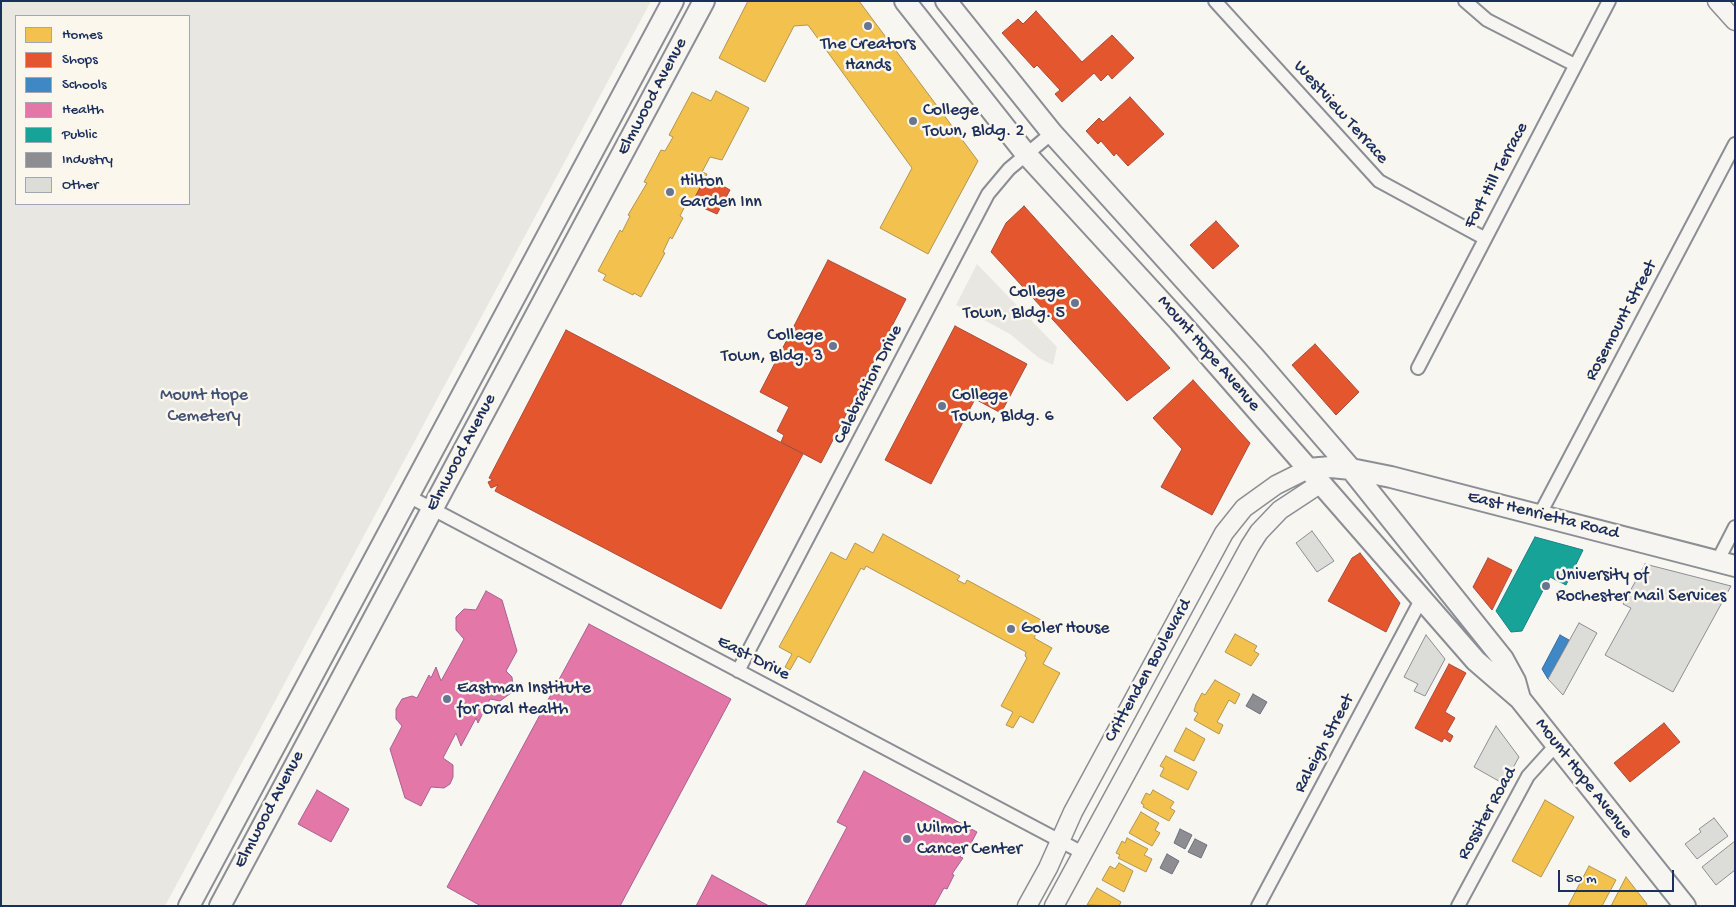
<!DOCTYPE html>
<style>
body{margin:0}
#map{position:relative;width:1736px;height:907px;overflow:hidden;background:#f8f6f0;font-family:"Gochi Hand",sans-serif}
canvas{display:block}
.frame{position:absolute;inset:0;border:2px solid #1b2f5e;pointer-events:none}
.legend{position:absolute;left:15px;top:15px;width:175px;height:190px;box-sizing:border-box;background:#fbf7ec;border:1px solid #a1a7b3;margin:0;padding:6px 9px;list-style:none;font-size:15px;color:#1b2f5e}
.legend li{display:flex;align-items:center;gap:10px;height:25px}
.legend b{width:25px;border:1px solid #a1a7b3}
.scale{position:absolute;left:1558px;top:870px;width:116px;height:22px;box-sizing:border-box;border:2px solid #1b2f5e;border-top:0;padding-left:6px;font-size:15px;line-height:18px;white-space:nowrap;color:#1b2f5e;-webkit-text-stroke:4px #fbf7ec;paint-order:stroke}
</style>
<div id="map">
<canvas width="1736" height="907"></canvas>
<div class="frame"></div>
<ul class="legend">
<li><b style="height:14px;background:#f2c14e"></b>Homes</li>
<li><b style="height:14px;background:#e4572e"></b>Shops</li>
<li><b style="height:14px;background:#3f88c5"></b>Schools</li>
<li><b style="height:14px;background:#e377a8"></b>Health</li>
<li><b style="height:14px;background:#17a398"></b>Public</li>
<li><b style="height:14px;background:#8d8d92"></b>Industry</li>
<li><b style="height:14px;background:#dcdcd9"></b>Other</li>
</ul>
<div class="scale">50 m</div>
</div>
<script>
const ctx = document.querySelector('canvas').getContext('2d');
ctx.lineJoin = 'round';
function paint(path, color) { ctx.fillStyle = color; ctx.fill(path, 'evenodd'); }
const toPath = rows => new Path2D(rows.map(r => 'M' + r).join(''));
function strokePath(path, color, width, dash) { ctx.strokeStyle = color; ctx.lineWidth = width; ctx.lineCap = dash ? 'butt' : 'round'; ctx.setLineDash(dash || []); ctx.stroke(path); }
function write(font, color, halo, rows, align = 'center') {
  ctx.font = font + ' "Gochi Hand",sans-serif'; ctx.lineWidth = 5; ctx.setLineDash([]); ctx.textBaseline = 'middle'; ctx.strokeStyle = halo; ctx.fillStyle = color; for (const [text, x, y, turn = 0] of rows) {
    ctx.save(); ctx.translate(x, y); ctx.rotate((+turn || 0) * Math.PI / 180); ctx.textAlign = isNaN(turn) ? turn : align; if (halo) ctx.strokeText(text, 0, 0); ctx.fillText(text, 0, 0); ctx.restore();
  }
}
const green = toPath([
 [1,1,651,1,165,906,1,906],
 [16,16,189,16,189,204,16,204],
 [977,264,1057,347,1053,365,1039,358,1010,334,956,305]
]);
const homes = toPath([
 [748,1,859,1,978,161,928,254,880,228,912,168,808,25,794,26,765,82,719,58,748,1],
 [716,91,749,108,722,160,710,157,702,172,707,174,691,206,686,204,680,216,683,218,672,239,670,237,663,252,665,253,641,297,634,293,633,295,603,280,606,275,598,271,620,230,622,232,630,216,628,215,647,183,644,182,661,150,665,151,673,137,669,135,692,92,711,101,716,91],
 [883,534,960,576,957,580,965,584,967,580,1043,621,1034,638,1052,648,1043,664,1060,673,1033,723,1020,716,1013,728,1006,725,1013,712,1001,706,1027,658,1025,656,1026,652,866,566,864,570,861,568,810,663,798,656,790,670,785,667,792,654,779,647,831,552,846,560,855,543,873,553,883,534],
 [1235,634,1257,646,1254,651,1259,654,1251,666,1225,652,1235,634],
 [1215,680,1240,694,1235,704,1229,700,1217,722,1223,725,1219,734,1194,720,1198,713,1194,711,1196,704,1202,693,1205,695,1215,680],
 [1186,728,1205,739,1194,761,1174,751,1186,728],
 [1166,756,1197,772,1188,790,1160,776,1164,768,1160,766,1166,756],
 [1153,790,1174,802,1170,808,1175,811,1169,821,1143,807,1144,805,1141,803,1146,793,1150,795,1153,790],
 [1545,800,1574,817,1541,877,1512,861,1545,800],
 [1141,812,1159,823,1155,830,1160,833,1152,846,1129,833,1141,812],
 [1127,838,1148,849,1144,855,1152,859,1146,872,1118,858,1120,855,1116,853,1122,841,1125,843,1127,838],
 [1119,863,1133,871,1124,892,1102,880,1110,866,1115,869,1119,863],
 [1589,866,1616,880,1602,906,1568,906,1589,866],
 [1626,877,1647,904,1646,906,1611,906,1626,877],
 [1097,888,1121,902,1119,906,1087,905,1097,888]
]);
const shops = toPath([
 [1036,11,1082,62,1112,35,1134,58,1112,79,1108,74,1101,81,1094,73,1062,102,1055,94,1060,90,1037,65,1034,68,1002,33,1018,19,1023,24,1036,11],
 [1130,97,1164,134,1128,166,1116,153,1114,156,1101,141,1098,144,1086,131,1099,118,1103,122,1130,97],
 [706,176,730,190,717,214,692,203,706,176],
 [1024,206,1170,368,1127,401,991,252,1006,223,1024,206],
 [1216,221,1239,246,1213,269,1190,245,1216,221],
 [828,260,906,299,821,463,781,442,784,435,777,431,789,407,760,392,828,260],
 [955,326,1027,364,1001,413,975,399,931,484,885,460,955,326],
 [566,330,803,454,721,609,495,491,498,485,491,488,488,482,493,480,489,478,566,330],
 [1315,344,1359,392,1336,415,1292,365,1315,344],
 [1193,380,1250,443,1212,515,1161,487,1182,449,1153,418,1193,380],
 [1360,553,1400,603,1386,632,1328,601,1352,558,1360,553],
 [1488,558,1512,570,1492,610,1473,587,1488,558],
 [1449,664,1466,673,1445,712,1455,718,1447,732,1453,736,1450,742,1444,738,1442,742,1415,728,1449,664],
 [1664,723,1680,742,1630,782,1614,763,1664,723]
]);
const schools = toPath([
 [1560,635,1569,640,1548,679,1542,669,1560,635]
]);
const health = toPath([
 [486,591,502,600,517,651,506,671,512,677,513,687,511,693,500,701,490,699,478,723,476,718,461,746,456,733,443,758,453,765,453,777,450,784,444,788,431,787,421,806,405,798,390,749,402,726,396,719,396,709,402,699,412,696,417,698,429,675,431,678,436,667,441,681,464,639,456,630,456,617,464,609,476,610,486,591],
 [589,624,731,699,620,906,481,906,447,887,589,624],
 [864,771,977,832,969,847,966,846,960,857,963,858,952,874,954,875,947,889,944,888,934,906,805,906,847,827,837,822,864,771],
 [317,790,349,809,331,842,298,824,317,790],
 [712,875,769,906,696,906,712,875]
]);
const public = toPath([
 [1535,537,1583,550,1566,585,1550,577,1522,631,1511,632,1496,611,1535,537]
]);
const industry = toPath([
 [1253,694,1267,702,1260,714,1246,706,1253,694],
 [1180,829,1192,835,1185,849,1174,843,1180,829],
 [1195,839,1207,845,1201,858,1188,852,1195,839],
 [1167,854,1179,861,1172,874,1160,868,1167,854]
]);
const building = toPath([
 [1312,531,1334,561,1317,572,1296,543,1312,531],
 [1645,564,1731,586,1673,692,1605,655,1631,608,1623,604,1645,564],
 [1579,623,1597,633,1563,695,1548,679,1579,623],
 [1426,635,1445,659,1425,696,1414,691,1418,684,1404,677,1426,635],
 [1496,726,1519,757,1504,784,1474,767,1496,726],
 [1714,818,1728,836,1697,859,1685,844,1701,832,1699,829,1714,818],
 [1735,841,1735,870,1716,885,1702,867,1735,841]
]);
const street = toPath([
 [1215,1,1379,181,1484,238],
 [1465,1,1487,20,1575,65],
 [1418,368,1609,1],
 [408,496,1083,853],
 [1540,514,1735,144],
 [1717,562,1735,527],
 [738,671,988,194,1009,169,1052,133],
 [1258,906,1422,598],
 [1458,906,1528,776,1556,745]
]);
const secondary = toPath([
 [1717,1,1735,21],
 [1027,906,1048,868,1073,812,1224,533,1244,508,1276,485,1308,469],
 [1054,906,1250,546,1259,532,1280,510,1321,483]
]);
const primary = toPath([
 [905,1,1026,154,1179,321,1476,661,1520,699,1685,906],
 [946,1,1052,133,1255,358,1351,469,1503,659,1515,681,1520,699],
 [1308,469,1331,467,1351,469,1391,477,1735,566],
 [189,906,673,1],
 [220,906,704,1]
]);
const markers = [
 [868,26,5,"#687591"],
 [913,121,5,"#687591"],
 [670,192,5,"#687591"],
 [1075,303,5,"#687591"],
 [833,346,5,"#687591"],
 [942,406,5,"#687591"],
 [1546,586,5,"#687591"],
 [1011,629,5,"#687591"],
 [447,699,5,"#687591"],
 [907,839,5,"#687591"]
];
const poiNames = [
 ["The Creators",868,45,"center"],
 ["Hands",868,66,"center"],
 ["College",923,111],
 ["Town, Bldg. 2",923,132],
 ["Hilton",680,182],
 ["Garden Inn",680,203],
 ["College",1065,293,"right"],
 ["Town, Bldg. 5",1065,314,"right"],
 ["College",823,336,"right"],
 ["Town, Bldg. 3",823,357,"right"],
 ["College",952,396],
 ["Town, Bldg. 6",952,417],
 ["University of",1556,576],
 ["Rochester Mail Services",1556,597],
 ["Goler House",1021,629],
 ["Eastman Institute",457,689],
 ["for Oral Health",457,710],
 ["Wilmot",917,829],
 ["Cancer Center",917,850]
];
const streetNames = [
 ["Elmwood Avenue",653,97,-62],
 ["Westview Terrace",1340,113,48],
 ["Fort Hill Terrace",1497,176,-62],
 ["Rosemount Street",1622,321,-62],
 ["Mount Hope Avenue",1208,354,49],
 ["Celebration Drive",869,385,-63],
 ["Elmwood Avenue",462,453,-62],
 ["East Henrietta Road",1543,516,14],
 ["East Drive",753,659,27],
 ["Crittenden Boulevard",1149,671,-61],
 ["Raleigh Street",1325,744,-62],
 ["Mount Hope Avenue",1583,779,52],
 ["Elmwood Avenue",270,810,-62],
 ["Rossiter Road",1488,814,-61]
];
const parkNames = [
 ["Mount Hope",204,396],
 ["Cemetery",204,417]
];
paint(green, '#e8e7e2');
paint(homes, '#f2c14e');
strokePath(homes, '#b29553', 1);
paint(shops, '#e4572e');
strokePath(shops, '#a84b3c', 1);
paint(schools, '#3f88c5');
strokePath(schools, '#346da6', 1);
paint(health, '#e377a8');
strokePath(health, '#a76192', 1);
paint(public, '#17a398');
strokePath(public, '#188087', 1);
paint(industry, '#8d8d92');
strokePath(industry, '#6b7182', 1);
paint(building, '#dcdcd9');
strokePath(building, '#8b8e94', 1);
strokePath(street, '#8b8e94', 16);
strokePath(secondary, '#8b8e94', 21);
strokePath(primary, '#8b8e94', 24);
strokePath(street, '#f6f5f1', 12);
strokePath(secondary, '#f6f5f1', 18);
strokePath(primary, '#f6f5f1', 20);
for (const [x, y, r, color] of markers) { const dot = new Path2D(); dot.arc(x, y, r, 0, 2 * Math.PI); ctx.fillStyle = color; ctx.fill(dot); strokePath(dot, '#fbf7ec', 2); }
write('18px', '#1b2f5e', '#fbf7ec', poiNames, 'left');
write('18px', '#1b2f5e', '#fbf7ec', streetNames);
write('18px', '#415176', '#fbf7ec', parkNames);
</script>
